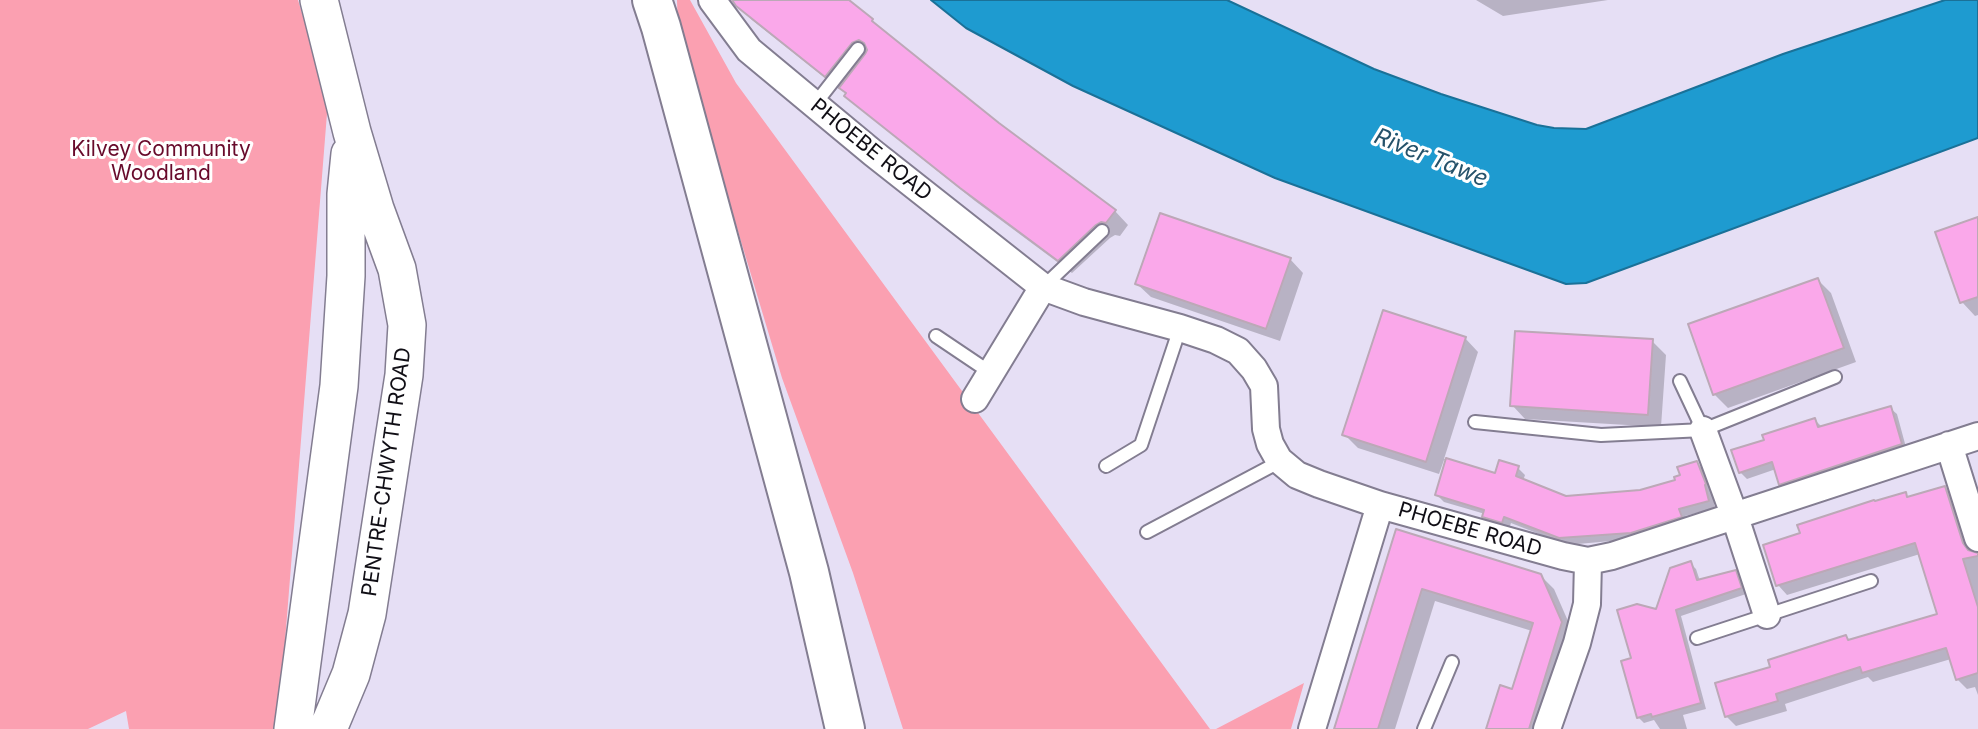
<!DOCTYPE html>
<style>
body{margin:0}
canvas{display:block;background:#e6dff5}
</style>
<canvas width="1978" height="729"></canvas>
<script>
const ctx = document.querySelector('canvas').getContext('2d');
ctx.lineJoin = 'round';
function paint(path, color) { ctx.fillStyle = color; ctx.fill(path, 'evenodd'); }
const toPath = rows => new Path2D(rows.map(r => 'M' + r).join(''));
function strokePath(path, color, width, dash) { ctx.strokeStyle = color; ctx.lineWidth = width; ctx.lineCap = dash ? 'butt' : 'round'; ctx.setLineDash(dash || []); ctx.stroke(path); }
function write(font, color, halo, rows, align = 'center') {
  ctx.font = font + ' Inter,sans-serif'; ctx.lineWidth = 6; ctx.setLineDash([]); ctx.textBaseline = 'middle'; ctx.strokeStyle = halo; ctx.fillStyle = color; for (const [text, x, y, turn = 0] of rows) {
    ctx.save(); ctx.translate(x, y); ctx.rotate((+turn || 0) * Math.PI / 180); ctx.textAlign = isNaN(turn) ? turn : align; if (halo) ctx.strokeText(text, 0, 0); ctx.fillText(text, 0, 0); ctx.restore();
  }
}
const green = toPath([
 [0,0,298,0,328,101,278,729,129,729,126,711,88,729,0,729],
 [677,0,690,0,736,83,1210,729,903,729,853,573,782,378,678,31],
 [1304,683,1291,729,1216,729]
]);
const water = toPath([
 [931,0,1227,0,1374,69,1441,94,1537,125,1554,128,1586,129,1783,54,1945,0,1978,0,1978,138,1586,283,1566,284,1275,178,1073,86,966,28,931,0]
]);
const shadow = toPath([
 [733,0,847,0,998,124,1115,211,1128,225,1120,236,1115,235,1110,238,1072,273,975,201,860,109,841,87,839,89,752,20],
 [1476,0,1608,0,1503,16],
 [1978,219,1978,315,1975,316,1962,302],
 [1290,259,1303,273,1280,341,1151,297,1137,284],
 [1818,280,1831,293,1856,362,1728,408,1714,394],
 [1465,338,1478,352,1444,459,1496,475,1518,468,1525,475,1523,481,1565,498,1640,492,1677,481,1697,463,1704,470,1712,491,1715,508,1685,516,1688,524,1633,539,1567,545,1511,523,1509,529,1491,524,1484,517,1485,514,1444,502,1437,495,1447,461,1444,460,1439,474,1358,448,1344,434],
 [1652,341,1666,355,1661,427,1525,419,1512,405],
 [1890,408,1897,414,1907,451,1787,490,1780,484,1776,469,1747,479,1740,472,1766,441,1815,420,1821,426],
 [1945,488,1955,498,1972,554,1978,555,1978,695,1975,687,1967,689,1957,679,1951,659,1873,682,1868,677,1785,704,1787,711,1736,726,1726,716,1846,637,1850,641,1939,615,1920,554,1787,595,1778,585,1905,494,1909,499],
 [1397,531,1540,575,1554,589,1575,637,1546,729,1487,729,1514,691,1532,631,1435,601,1395,729,1336,729],
 [1690,563,1696,569,1700,581,1735,572,1741,578,1746,594,1681,616,1706,709,1683,715,1687,729,1660,729,1654,720,1644,723,1638,717,1633,659,1657,612]
]);
const building = toPath([
 [732,0,849,0,873,19,872,21,999,123,1116,210,1106,223,1101,222,1096,225,1058,261,960,188,844,96,846,93,839,88,865,54,867,50,864,43,859,40,852,43,825,77,736,6,732,0],
 [1160,213,1291,258,1266,329,1135,284,1160,213],
 [1978,217,1978,297,1960,303,1935,232,1978,217],
 [1818,278,1844,348,1713,395,1688,324,1818,278],
 [1383,310,1466,337,1426,462,1342,435,1383,310],
 [1515,331,1653,339,1648,415,1510,406,1515,331],
 [1891,406,1902,444,1779,485,1772,462,1739,473,1731,450,1764,440,1762,435,1815,418,1818,427,1891,406],
 [1446,458,1495,473,1499,460,1519,466,1516,476,1566,496,1640,490,1675,480,1674,477,1680,475,1677,467,1697,461,1706,484,1705,485,1709,501,1679,509,1682,517,1631,533,1559,538,1504,517,1502,523,1482,517,1484,510,1435,495,1446,458],
 [1945,486,1963,543,1968,550,1978,553,1978,556,1963,559,1978,607,1978,673,1956,680,1946,648,1862,673,1860,667,1776,694,1778,701,1725,717,1715,683,1770,667,1768,660,1846,635,1848,640,1937,614,1915,543,1776,586,1763,545,1800,533,1797,525,1874,500,1875,501,1906,492,1907,497,1945,486],
 [1396,529,1541,574,1562,622,1529,729,1486,729,1500,685,1512,689,1533,623,1422,589,1378,729,1334,729,1396,529],
 [1691,561,1697,580,1736,570,1742,588,1676,610,1701,703,1652,717,1651,714,1637,718,1621,661,1631,658,1617,610,1637,604,1656,609,1670,568,1691,561]
]);
const service = toPath([
 [815,104,858,49],
 [1043,287,1102,231],
 [936,336,991,373],
 [1680,381,1703,430],
 [1475,422,1601,435,1703,430,1835,377],
 [1106,466,1141,445,1180,328],
 [1147,532,1281,461],
 [1697,638,1871,581],
 [1424,729,1452,662]
]);
const minor = toPath([
 [712,0,749,50,873,153,1043,287,1084,302,1180,328,1216,340,1238,351,1254,369,1264,386,1266,429,1270,444,1279,460,1297,475,1319,484,1380,505,1563,556,1588,561,1612,556,1978,436],
 [975,399,1043,287],
 [1703,430,1735,517,1767,615],
 [1949,445,1978,538],
 [1312,729,1380,505],
 [1547,729,1577,643,1587,604,1588,561]
]);
const secondary = toPath([
 [319,0,352,132,375,209,397,269,407,325,404,375,367,614,351,674,328,729],
 [293,729,339,386,346,276,346,194,350,154]
]);
const primary = toPath([
 [652,0,661,27,809,572,845,729]
]);
const parkNames = [
 ["Kilvey Community",161,150],
 ["Woodland",161,174]
];
const streetNames = [
 ["PHOEBE ROAD",871,150,39],
 ["PENTRE-CHWYTH ROAD",387,472,-82],
 ["PHOEBE ROAD",1470,530,16]
];
const waterNames = [
 ["River Tawe",1431,158,22]
];
paint(green, '#fba0b1');
paint(water, '#1e9bd0');
strokePath(water, '#1a7198', 2);
paint(shadow, '#0003');
paint(building, '#faa8ea');
strokePath(building, '#bca8b7', 2);
strokePath(service, '#837d91', 16);
strokePath(minor, '#837d91', 30);
strokePath(secondary, '#837d91', 40);
strokePath(primary, '#837d91', 42);
strokePath(service, '#fff', 12);
strokePath(minor, '#fff', 26);
strokePath(secondary, '#fff', 37);
strokePath(primary, '#fff', 38);
write('21px', '#680a2b', '#fff', parkNames);
write('21px', '#100e15', '#fff', streetNames);
write('italic 23px', '#25526a', '#fff', waterNames);
</script>
